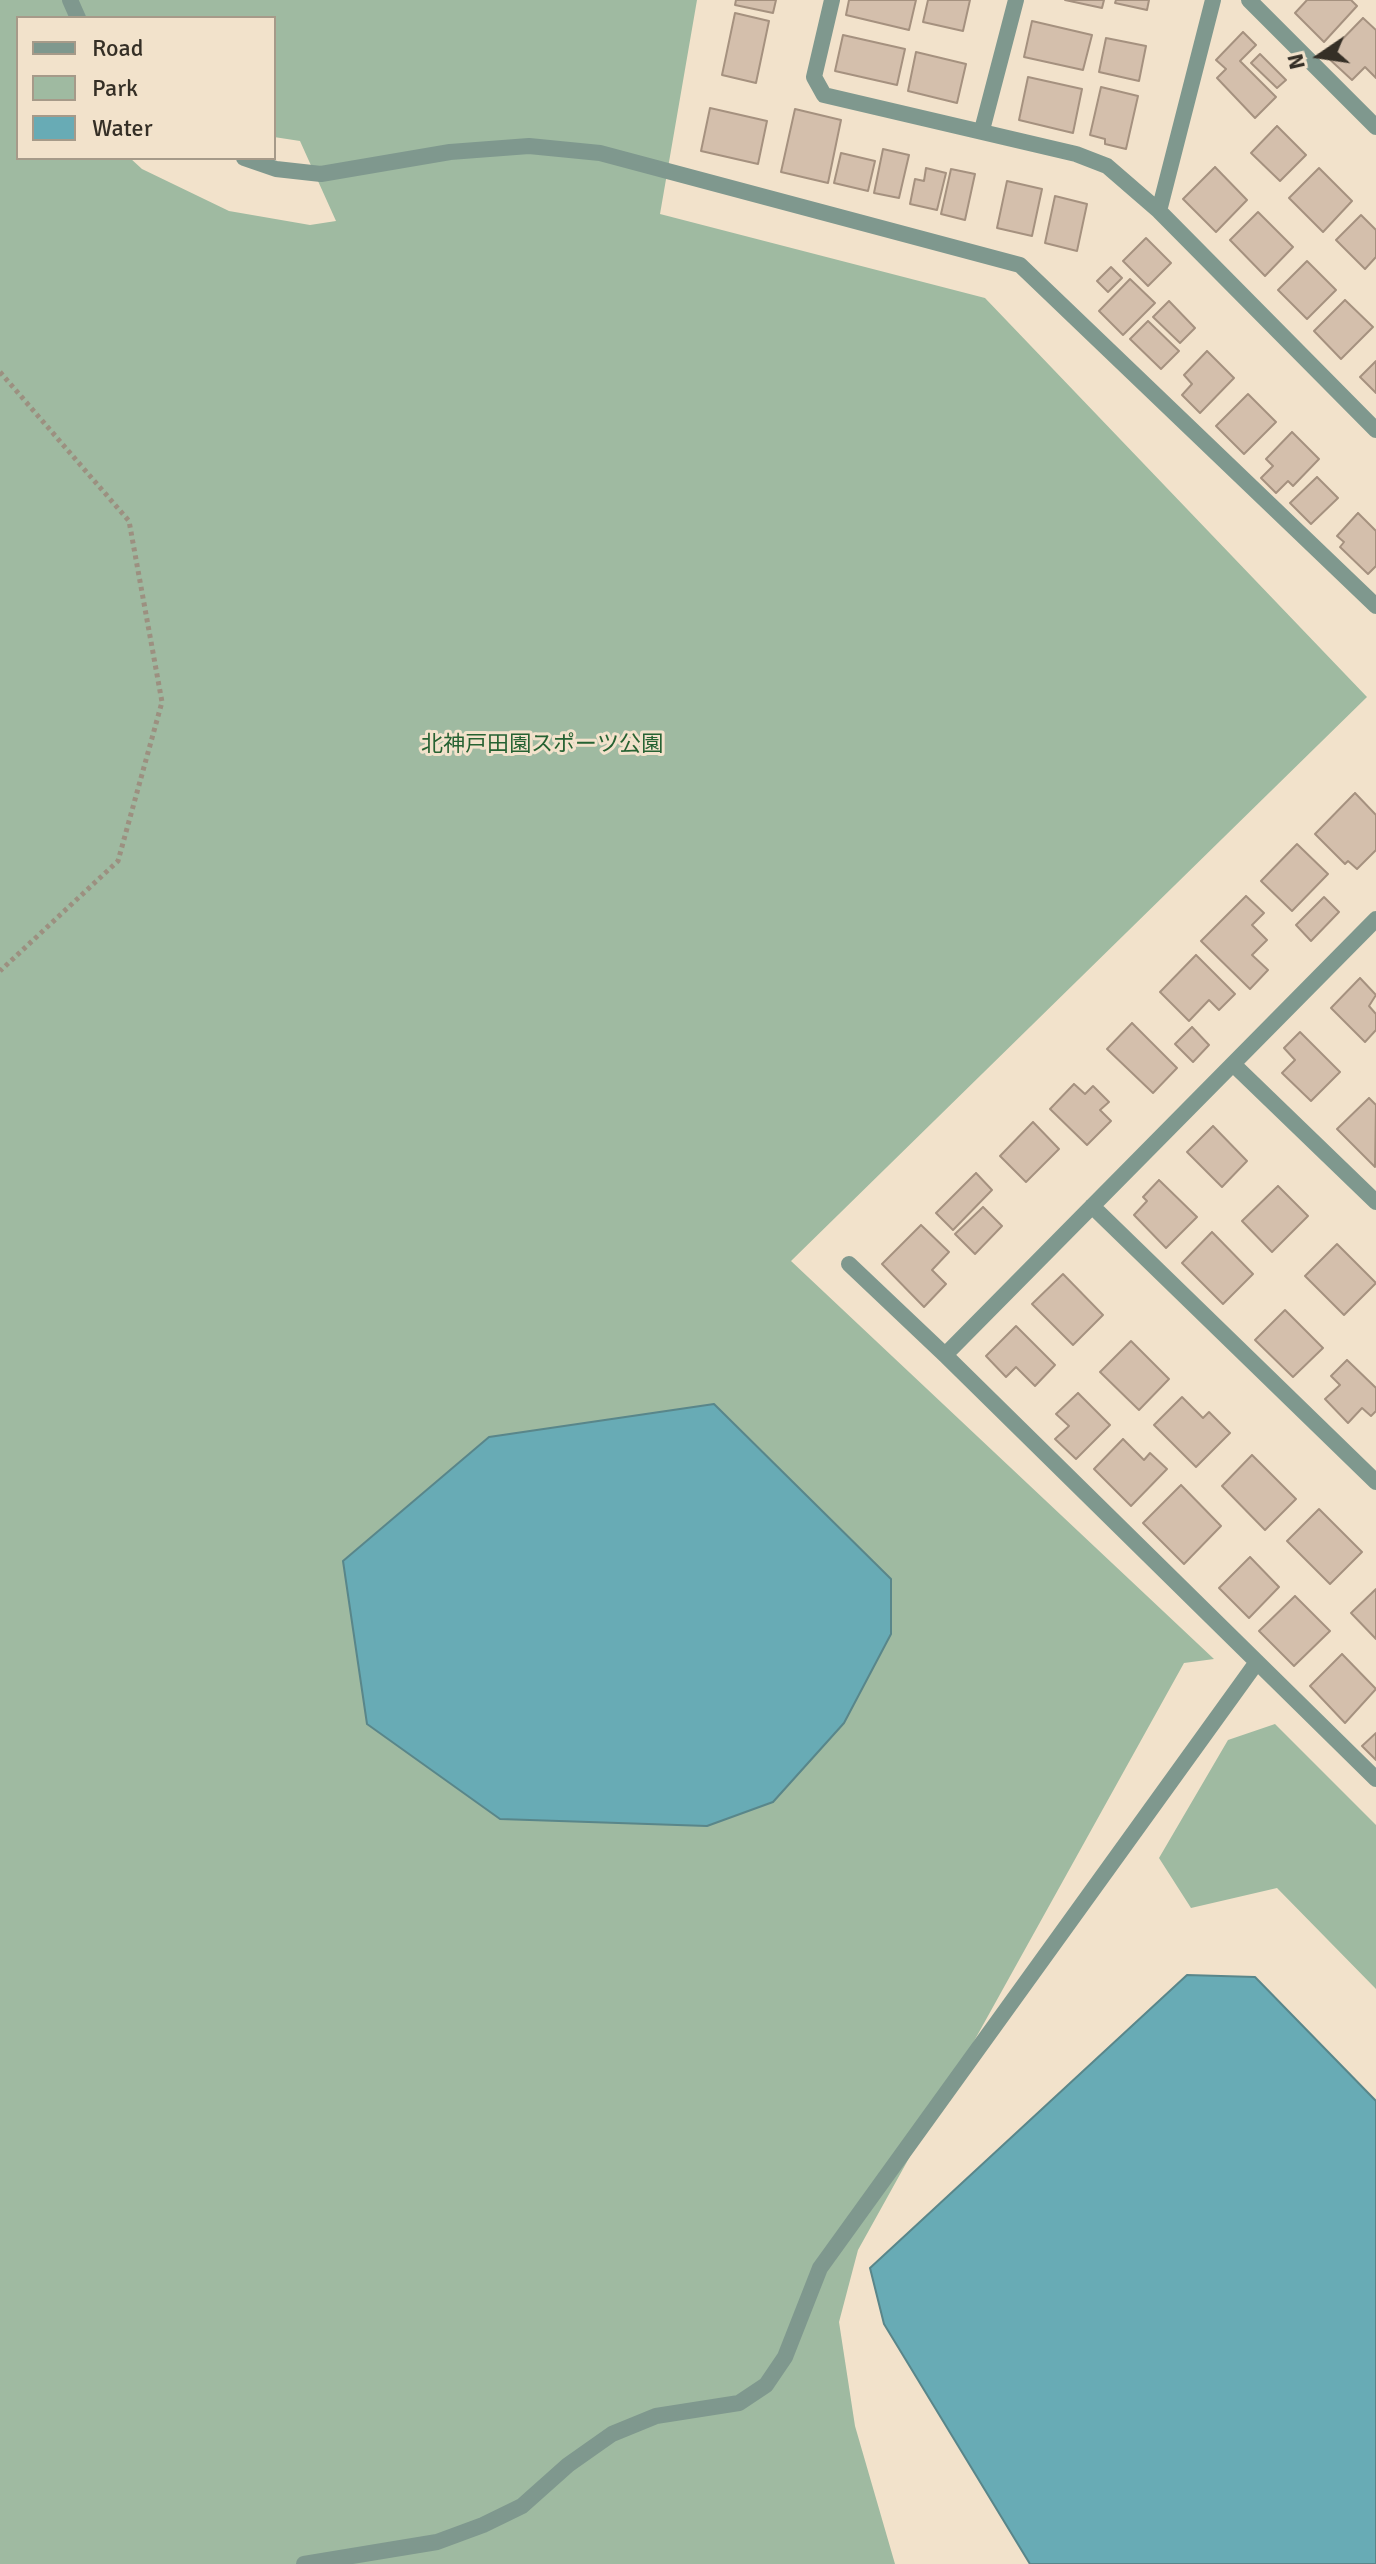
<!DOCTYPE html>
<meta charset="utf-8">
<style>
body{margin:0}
#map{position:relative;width:1376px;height:2564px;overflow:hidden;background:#f2e2cb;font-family:Signika,sans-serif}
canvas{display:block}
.legend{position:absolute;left:16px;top:16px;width:260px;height:144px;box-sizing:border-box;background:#f2e2cb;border:2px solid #a69a89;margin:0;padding:10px 14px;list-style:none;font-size:24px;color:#352f26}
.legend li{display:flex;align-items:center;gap:16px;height:40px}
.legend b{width:40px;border:2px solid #a69a89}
.north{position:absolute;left:1280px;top:16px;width:80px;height:80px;-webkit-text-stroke:6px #f2e2cb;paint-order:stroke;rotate:257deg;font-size:22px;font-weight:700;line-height:32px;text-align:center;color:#352f26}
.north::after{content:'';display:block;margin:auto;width:28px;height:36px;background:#352f26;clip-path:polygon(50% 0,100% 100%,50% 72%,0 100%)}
</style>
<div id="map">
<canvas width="1376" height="2564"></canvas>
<ul class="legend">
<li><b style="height:10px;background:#7f988e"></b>Road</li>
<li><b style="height:22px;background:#9fbaa1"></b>Park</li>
<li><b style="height:22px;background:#68abb5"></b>Water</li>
</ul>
<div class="north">N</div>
</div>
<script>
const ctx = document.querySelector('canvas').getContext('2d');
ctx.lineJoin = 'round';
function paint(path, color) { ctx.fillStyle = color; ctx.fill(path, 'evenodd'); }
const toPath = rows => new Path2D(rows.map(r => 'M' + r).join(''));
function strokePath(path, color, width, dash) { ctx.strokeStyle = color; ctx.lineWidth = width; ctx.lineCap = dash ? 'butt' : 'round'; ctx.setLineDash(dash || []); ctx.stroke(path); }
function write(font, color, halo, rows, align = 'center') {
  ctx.font = font + ' Signika,"Noto Sans JP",sans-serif'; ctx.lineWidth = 6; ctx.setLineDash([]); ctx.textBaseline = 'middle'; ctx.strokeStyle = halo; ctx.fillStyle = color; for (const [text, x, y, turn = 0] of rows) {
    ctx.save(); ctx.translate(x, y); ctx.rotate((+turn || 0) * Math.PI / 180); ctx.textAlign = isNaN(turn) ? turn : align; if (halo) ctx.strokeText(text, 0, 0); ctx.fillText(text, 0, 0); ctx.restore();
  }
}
const green = toPath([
 [0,0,697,0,660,214,985,298,1367,697,791,1261,1214,1659,1184,1663,858,2250,839,2322,855,2426,895,2564,0,2564],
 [18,18,274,18,274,137,300,141,336,221,310,225,229,211,142,169,130,158,18,158],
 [1275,1724,1376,1825,1376,1989,1277,1888,1191,1908,1159,1858,1228,1740]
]);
const water = toPath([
 [714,1404,891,1579,891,1634,844,1723,773,1802,707,1826,500,1819,367,1724,343,1561,489,1437,714,1404],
 [1187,1975,1255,1977,1376,2101,1376,2564,1030,2564,884,2324,870,2268,1187,1975]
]);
const building = toPath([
 [736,0,776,0,773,13,735,5,736,0],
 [849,0,916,0,909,30,846,15,849,0],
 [928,0,970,0,963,31,923,22,928,0],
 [1065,0,1104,0,1102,8,1065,0],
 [1116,0,1149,0,1147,10,1115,3,1116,0],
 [1307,0,1351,0,1357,6,1324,42,1295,13,1307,0],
 [735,13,769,21,756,83,722,75,735,13],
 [1363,18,1376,30,1376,78,1365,67,1352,80,1326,56,1363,18],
 [1032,21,1092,35,1083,70,1024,57,1032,21],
 [1243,32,1256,45,1240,61,1276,97,1255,118,1217,78,1226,69,1216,60,1243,32],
 [843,35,905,49,897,85,835,71,843,35],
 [1106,38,1146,46,1139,81,1099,72,1106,38],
 [916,52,966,64,957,103,908,91,916,52],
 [1260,54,1286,80,1277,88,1251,63,1260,54],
 [1028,77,1082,89,1073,133,1019,120,1028,77],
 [1101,87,1138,96,1126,149,1105,144,1105,139,1090,135,1101,87],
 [710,108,767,121,758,164,701,151,710,108],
 [795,109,841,120,828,183,781,172,795,109],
 [1277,126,1306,155,1280,181,1251,153,1277,126],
 [883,149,909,155,899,198,874,193,883,149],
 [841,153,875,161,868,191,834,183,841,153],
 [1215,167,1247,200,1216,232,1183,199,1215,167],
 [926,168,946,173,937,210,910,204,915,179,924,181,926,168],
 [1319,168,1352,201,1323,232,1289,198,1319,168],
 [951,169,975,174,965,220,941,214,951,169],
 [1007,181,1042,189,1032,236,997,228,1007,181],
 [1055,196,1087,204,1077,251,1045,243,1055,196],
 [1258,212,1293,247,1265,276,1230,240,1258,212],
 [1361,215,1376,230,1376,257,1365,269,1336,240,1361,215],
 [1146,238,1171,263,1148,286,1123,261,1146,238],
 [1307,261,1336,290,1307,319,1278,290,1307,261],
 [1111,267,1122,278,1108,292,1097,281,1111,267],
 [1130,279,1155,303,1123,335,1099,311,1130,279],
 [1345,300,1373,327,1341,359,1314,331,1345,300],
 [1169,301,1195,328,1180,343,1153,317,1169,301],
 [1148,321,1179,351,1161,369,1130,339,1148,321],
 [1207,351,1234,378,1200,413,1182,395,1192,384,1184,375,1207,351],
 [1376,361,1376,393,1360,377,1376,361],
 [1248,394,1276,422,1244,454,1216,426,1248,394],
 [1292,432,1319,459,1293,486,1288,481,1276,493,1261,478,1273,466,1266,459,1292,432],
 [1317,477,1338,498,1311,524,1290,503,1317,477],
 [1358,513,1376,531,1376,566,1368,574,1340,547,1344,542,1337,536,1358,513],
 [1355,793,1376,815,1376,850,1357,869,1348,861,1345,864,1315,834,1355,793],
 [1297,844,1328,874,1292,911,1261,881,1297,844],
 [1246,896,1264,913,1252,925,1267,940,1252,955,1268,970,1250,989,1201,941,1246,896],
 [1324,897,1339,912,1311,941,1296,925,1324,897],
 [1196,955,1235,994,1219,1010,1209,1000,1189,1021,1160,992,1196,955],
 [1360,978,1376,995,1369,1006,1376,1014,1376,1030,1365,1042,1331,1008,1360,978],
 [1132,1023,1177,1068,1153,1093,1107,1049,1132,1023],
 [1192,1027,1209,1045,1193,1062,1175,1044,1192,1027],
 [1300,1032,1340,1072,1311,1101,1282,1073,1295,1060,1284,1048,1300,1032],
 [1074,1084,1085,1094,1093,1086,1109,1102,1100,1110,1111,1121,1087,1145,1050,1109,1074,1084],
 [1369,1098,1376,1105,1375,1167,1337,1129,1369,1098],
 [1033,1122,1059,1149,1026,1182,1000,1156,1033,1122],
 [1213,1126,1247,1161,1222,1187,1187,1152,1213,1126],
 [976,1173,992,1190,953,1230,936,1213,976,1173],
 [1159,1180,1197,1217,1166,1248,1134,1215,1147,1201,1143,1197,1159,1180],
 [1278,1186,1308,1216,1272,1252,1242,1221,1278,1186],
 [983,1207,1002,1226,975,1254,955,1234,983,1207],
 [921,1225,949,1252,932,1270,946,1284,924,1307,882,1264,921,1225],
 [1212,1232,1253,1274,1223,1304,1182,1263,1212,1232],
 [1337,1244,1376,1283,1344,1315,1305,1276,1337,1244],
 [1063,1274,1103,1315,1073,1345,1032,1304,1063,1274],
 [1285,1310,1323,1348,1293,1377,1255,1340,1285,1310],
 [1016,1326,1055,1365,1035,1386,1016,1367,1006,1377,986,1356,1016,1326],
 [1131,1341,1169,1379,1139,1410,1100,1372,1131,1341],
 [1347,1360,1376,1388,1376,1411,1371,1416,1362,1408,1348,1423,1325,1399,1340,1385,1331,1376,1347,1360],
 [1078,1393,1110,1425,1076,1459,1055,1439,1069,1426,1056,1414,1078,1393],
 [1182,1397,1203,1418,1209,1412,1230,1433,1196,1467,1154,1425,1182,1397],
 [1123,1439,1144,1460,1150,1453,1167,1469,1131,1506,1094,1469,1123,1439],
 [1252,1455,1296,1499,1265,1530,1222,1486,1252,1455],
 [1181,1485,1221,1526,1184,1564,1143,1523,1181,1485],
 [1319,1509,1362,1552,1330,1584,1287,1541,1319,1509],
 [1250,1557,1279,1587,1249,1618,1219,1588,1250,1557],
 [1376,1589,1376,1639,1351,1613,1376,1589],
 [1295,1596,1330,1631,1294,1666,1259,1631,1295,1596],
 [1342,1654,1376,1689,1345,1723,1310,1686,1342,1654],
 [1376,1733,1376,1760,1362,1746,1376,1733]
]);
const path = toPath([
 [0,372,129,521,162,702,118,861,0,971]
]);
const street = toPath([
 [70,0,78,18],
 [832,0,814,77,824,95,1076,154,1107,166,1159,211,1213,0],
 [1249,0,1376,127],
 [982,130,1016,0],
 [244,158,276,169,321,174,450,152,529,146,600,153,1020,265,1376,606],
 [1159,211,1376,430],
 [1233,1064,1376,1202],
 [1092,1206,1376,1482],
 [849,1264,945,1355,1376,1779],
 [945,1355,1376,919],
 [304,2564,437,2542,483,2525,522,2506,568,2465,612,2434,656,2416,739,2403,766,2385,785,2357,820,2268,1257,1662]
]);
const parkNames = [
 ["北神戸田園スポーツ公園",542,745]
];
paint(green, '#9fbaa1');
paint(water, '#68abb5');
strokePath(water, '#59868a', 2);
paint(building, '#d4bfac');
strokePath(building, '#a5917f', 2);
strokePath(path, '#9c9080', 5, [4, 4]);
strokePath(street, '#7f988e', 16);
write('22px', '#266232', '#f2e2cb', parkNames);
</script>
